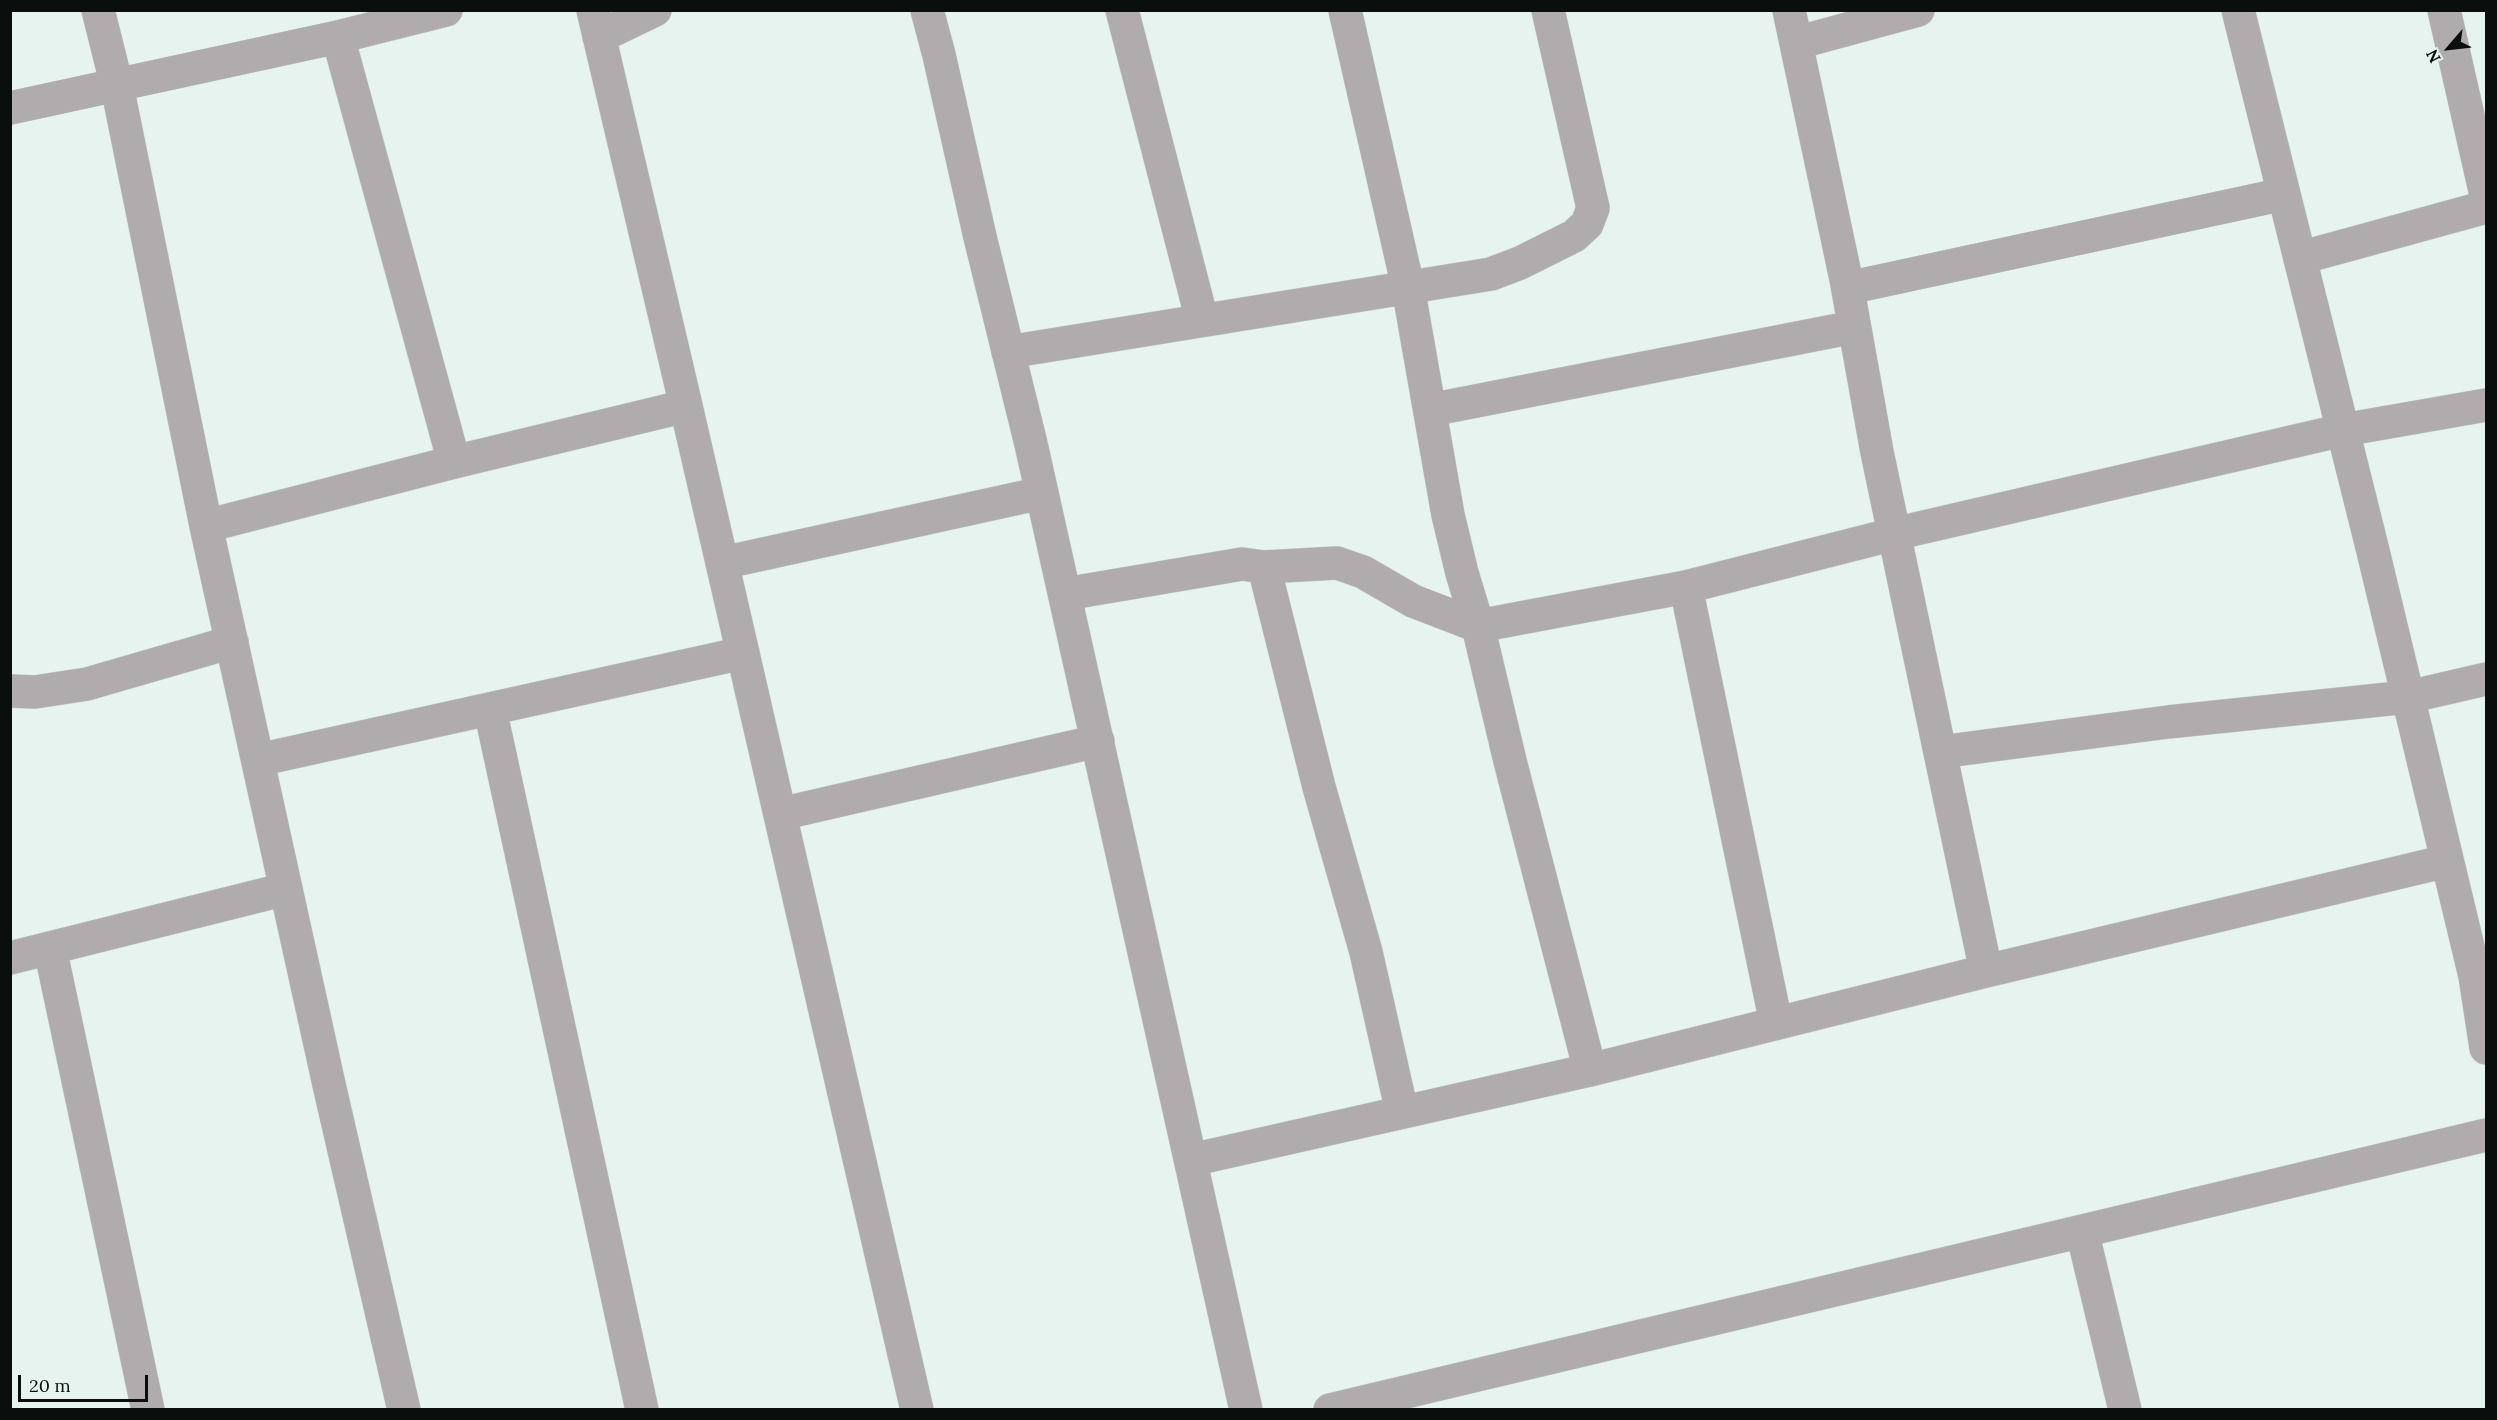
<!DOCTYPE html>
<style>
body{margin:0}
#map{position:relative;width:2497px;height:1420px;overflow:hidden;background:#e6f3ee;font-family:Lora,serif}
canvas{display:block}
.frame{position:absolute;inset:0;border:12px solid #0a0f0d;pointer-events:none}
.north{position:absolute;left:2419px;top:18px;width:60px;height:60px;-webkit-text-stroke:4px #e6f3ee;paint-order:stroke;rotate:242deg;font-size:16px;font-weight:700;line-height:24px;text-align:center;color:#0a0f0d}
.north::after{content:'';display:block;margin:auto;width:21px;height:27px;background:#0a0f0d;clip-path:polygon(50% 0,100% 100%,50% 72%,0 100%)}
.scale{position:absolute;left:18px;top:1375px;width:130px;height:27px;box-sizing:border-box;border:3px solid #0a0f0d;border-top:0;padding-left:8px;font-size:18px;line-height:21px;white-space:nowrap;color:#0a0f0d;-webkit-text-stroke:4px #e6f3ee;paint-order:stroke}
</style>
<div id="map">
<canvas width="2497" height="1420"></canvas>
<div class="frame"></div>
<div class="north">N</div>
<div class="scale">20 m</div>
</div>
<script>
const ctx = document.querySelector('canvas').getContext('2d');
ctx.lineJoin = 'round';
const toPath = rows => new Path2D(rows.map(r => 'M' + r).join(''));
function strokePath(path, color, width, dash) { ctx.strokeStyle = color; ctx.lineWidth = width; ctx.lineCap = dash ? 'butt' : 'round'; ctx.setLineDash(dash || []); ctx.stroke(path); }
const minor = toPath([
 [98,10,117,86,206,526,330,1089,404,1410],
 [593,10,686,406,917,1410],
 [927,10,939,55,980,237,1031,444,1246,1410],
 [1122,10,1202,320],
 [1345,10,1408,287,1448,515,1462,573,1478,626,1510,761,1590,1070],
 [1789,10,1846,279,1877,452,1986,971],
 [2238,10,2373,551,2475,976,2486,1048],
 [2444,10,2486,195],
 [338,37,454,462],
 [599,37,655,10],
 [1796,43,1918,10],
 [10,108,338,37,446,10],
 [2300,258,2486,207],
 [1848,288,2284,194],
 [1008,352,1491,274,1520,263,1574,236,1587,224,1593,208,1548,10],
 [1430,410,1854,327],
 [206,526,454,462,686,406],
 [722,563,1042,493],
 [1264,567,1319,787,1366,952,1402,1112],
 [1686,587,1776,1023],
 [1065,594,1242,564,1264,567,1337,563,1363,572,1413,601,1478,626,1686,587,1894,534,2343,430,2486,405],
 [10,691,35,692,87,684,232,642],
 [490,709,642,1410],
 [1940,752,2168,722,2408,697,2486,679],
 [258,760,743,653],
 [780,814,1098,741],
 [50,948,148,1410],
 [10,958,286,889],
 [1191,1160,1590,1070,1986,971,2447,861],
 [2082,1231,2125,1410],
 [1330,1410,2486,1135]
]);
strokePath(minor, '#c3cfca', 34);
strokePath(minor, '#b0abad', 33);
</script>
